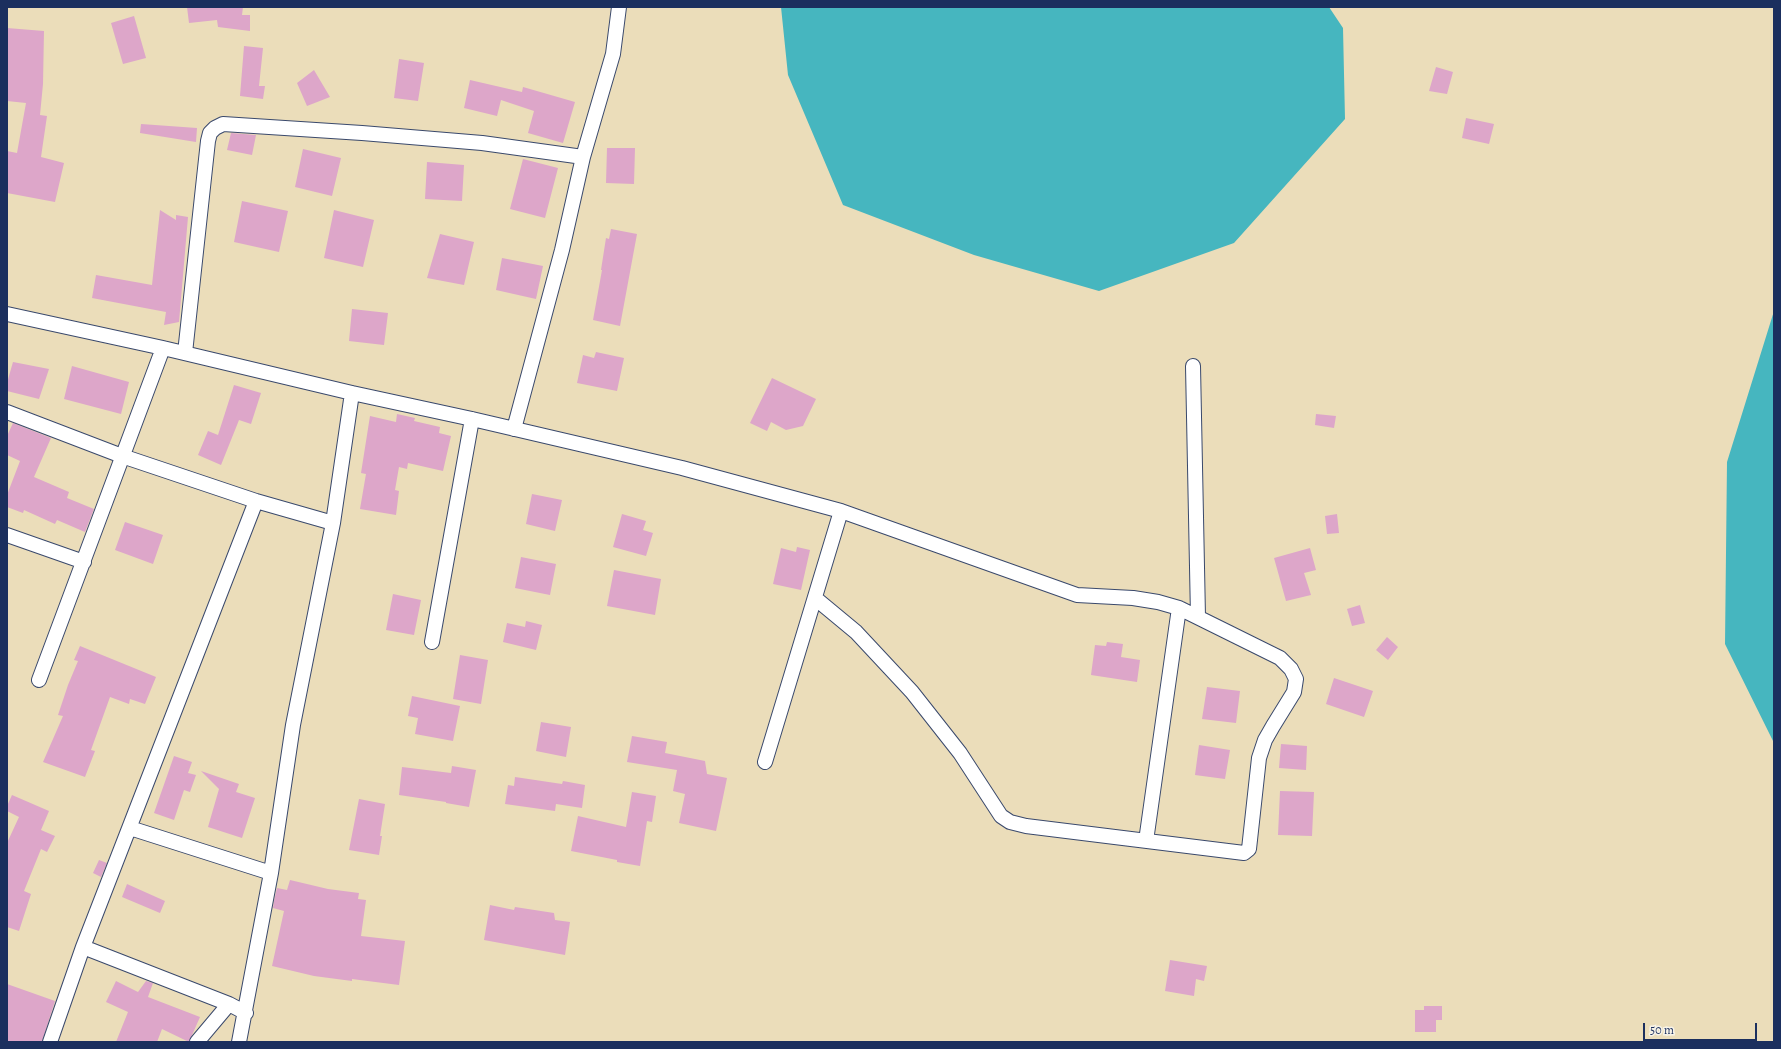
<!DOCTYPE html>
<style>
body{margin:0}
#map{position:relative;width:1781px;height:1049px;overflow:hidden;background:#ebddba;font-family:Alegreya,serif}
canvas{display:block}
.frame{position:absolute;inset:0;border:8px solid #1b2f5e;pointer-events:none}
.scale{position:absolute;left:1643px;top:1023px;width:114px;height:18px;box-sizing:border-box;border:2px solid #1b2f5e;border-top:0;padding-left:5px;font-size:12px;line-height:14px;white-space:nowrap;color:#1b2f5e;-webkit-text-stroke:3px #f7f3e8;paint-order:stroke}
</style>
<div id="map">
<canvas width="1781" height="1049"></canvas>
<div class="frame"></div>
<div class="scale">50 m</div>
</div>
<script>
const ctx = document.querySelector('canvas').getContext('2d');
ctx.lineJoin = 'round';
function paint(path, color) { ctx.fillStyle = color; ctx.fill(path, 'evenodd'); }
const toPath = rows => new Path2D(rows.map(r => 'M' + r).join(''));
function strokePath(path, color, width, dash) { ctx.strokeStyle = color; ctx.lineWidth = width; ctx.lineCap = dash ? 'butt' : 'round'; ctx.setLineDash(dash || []); ctx.stroke(path); }
const water = toPath([
 [781,7,1329,7,1343,28,1345,119,1234,243,1099,291,974,255,843,205,788,75],
 [1774,311,1774,743,1725,644,1727,462]
]);
const building = toPath([
 [187,7,243,7,242,15,250,15,250,31,218,27,217,20,189,23],
 [134,16,146,58,123,64,111,23],
 [7,28,44,31,43,84,40,115,47,116,41,157,64,163,55,202,7,193,7,151,17,153,26,103,7,101],
 [244,46,263,48,259,86,265,86,263,99,240,96],
 [399,59,424,63,418,101,394,98],
 [1436,67,1453,72,1447,94,1429,91],
 [314,70,330,97,307,106,297,83],
 [470,80,522,92,523,87,575,102,563,143,528,133,534,111,501,100,497,116,464,108],
 [1466,118,1494,124,1489,144,1462,138],
 [141,124,197,128,196,142,140,133],
 [231,133,256,135,252,155,227,150],
 [607,148,635,148,634,184,606,183],
 [303,149,341,158,332,196,295,187],
 [523,159,558,168,545,218,510,209],
 [427,162,464,165,462,201,425,199],
 [242,201,288,211,279,252,234,242],
 [160,210,176,220,176,215,188,217,179,322,164,325,166,312,92,298,96,275,152,285],
 [334,210,374,220,363,267,324,258],
 [611,229,637,234,620,326,593,320,602,270,601,270,606,238,609,239],
 [440,234,474,242,464,285,427,278],
 [502,258,543,266,536,299,496,290],
 [352,309,388,313,384,345,349,341],
 [596,352,624,358,617,391,577,383,583,355,594,358],
 [13,362,49,369,39,399,7,391,7,383],
 [72,366,129,382,121,414,64,399],
 [772,378,816,399,803,426,786,430,771,422,767,431,750,423],
 [234,385,261,393,251,424,239,420,221,465,198,455,208,431,218,435],
 [397,414,415,418,414,421,440,427,439,433,451,436,443,471,408,463,407,469,399,467,395,490,399,491,396,515,360,509,366,474,361,473,370,416,396,422],
 [1316,414,1336,416,1334,428,1315,425],
 [13,423,51,438,34,477,69,492,67,498,94,509,85,532,57,520,55,524,24,510,23,513,7,507,7,495,20,461,7,455,7,436],
 [532,494,562,500,555,531,526,524],
 [622,514,646,521,643,530,653,533,646,556,613,547],
 [1337,514,1339,533,1327,534,1325,516],
 [125,522,163,535,153,564,115,550],
 [797,547,810,550,801,590,773,584,781,548,796,552],
 [1310,548,1316,570,1304,573,1311,595,1286,601,1274,558],
 [521,557,556,564,550,595,515,588],
 [614,570,661,579,655,615,607,606],
 [393,594,421,600,414,635,386,630],
 [1360,605,1365,623,1352,626,1347,609],
 [526,621,542,625,536,650,503,642,507,623,525,627],
 [1387,637,1398,647,1388,660,1376,650],
 [1107,642,1123,644,1121,657,1140,660,1137,682,1091,675,1095,645,1106,646],
 [80,646,156,677,145,704,130,699,129,704,110,697,91,750,95,751,85,777,43,762,63,716,58,715,68,685,78,661,74,660],
 [460,655,488,660,481,704,453,699],
 [1334,678,1373,691,1364,717,1326,704],
 [1207,687,1240,691,1236,723,1202,719],
 [412,696,460,706,453,741,415,734,418,718,408,716],
 [541,722,571,727,566,757,536,751],
 [632,736,667,742,665,753,705,761,707,774,727,778,716,831,679,823,685,794,673,791,677,770,627,762],
 [1281,744,1307,746,1306,770,1279,768],
 [1199,745,1230,750,1225,779,1195,775],
 [174,756,192,762,188,773,196,775,190,792,184,790,174,820,154,813],
 [452,766,476,770,469,807,446,803,446,802,399,795,402,767,451,773],
 [201,771,239,784,236,792,255,798,242,838,208,827,219,789],
 [515,777,562,784,563,781,585,785,582,808,556,804,555,811,505,804,508,785,514,786],
 [1280,791,1314,792,1312,836,1278,835],
 [632,792,656,796,652,822,647,821,640,866,617,862,617,860,571,851,578,816,626,827],
 [12,795,49,811,41,830,55,836,47,852,41,849,24,891,31,894,19,931,7,927,7,843,19,817,7,811,7,806],
 [359,799,385,804,380,836,382,836,379,855,349,850],
 [99,860,107,863,101,877,93,873],
 [290,880,328,889,359,893,358,899,366,900,361,936,405,941,399,985,352,979,352,981,314,976,272,966,284,911,273,908,274,901,277,888,287,890],
 [127,884,165,901,160,913,122,897],
 [490,905,514,910,515,907,554,913,555,920,570,922,565,955,484,940],
 [1170,960,1207,966,1204,981,1196,979,1194,996,1165,991],
 [116,981,138,992,146,981,153,983,148,997,200,1017,189,1042,162,1029,157,1042,116,1042,128,1012,106,1002],
 [7,984,55,1001,42,1042,7,1042],
 [1424,1006,1442,1006,1442,1020,1436,1020,1436,1032,1415,1032,1415,1010,1424,1010]
]);
const minor = toPath([
 [7,314,163,348,352,393,472,419,682,468,841,511,1077,595,1133,598,1158,602,1179,608,1280,658,1291,669,1296,679,1294,692,1273,726,1265,740,1259,758,1249,849,1244,853,1026,826,1010,822,1001,816,960,753,912,692,856,632,815,598],
 [185,353,208,141,210,133,215,128,223,124,362,133,482,143,583,157],
 [1193,366,1198,617],
 [7,412,122,456,256,501,333,523],
 [514,429,562,250,583,157,613,54,619,7],
 [7,535,84,562],
 [432,642,472,419],
 [39,680,163,348],
 [765,762,841,511],
 [130,828,271,873],
 [1146,841,1179,608],
 [83,947,229,1004,246,1013],
 [50,1042,83,947,256,501],
 [197,1042,229,1004],
 [239,1042,271,873,293,725,333,523,352,393]
]);
paint(water, '#46b6bf');
paint(building, '#dda6c9');
strokePath(minor, '#3a496c', 16);
strokePath(minor, '#fff', 14);
</script>
